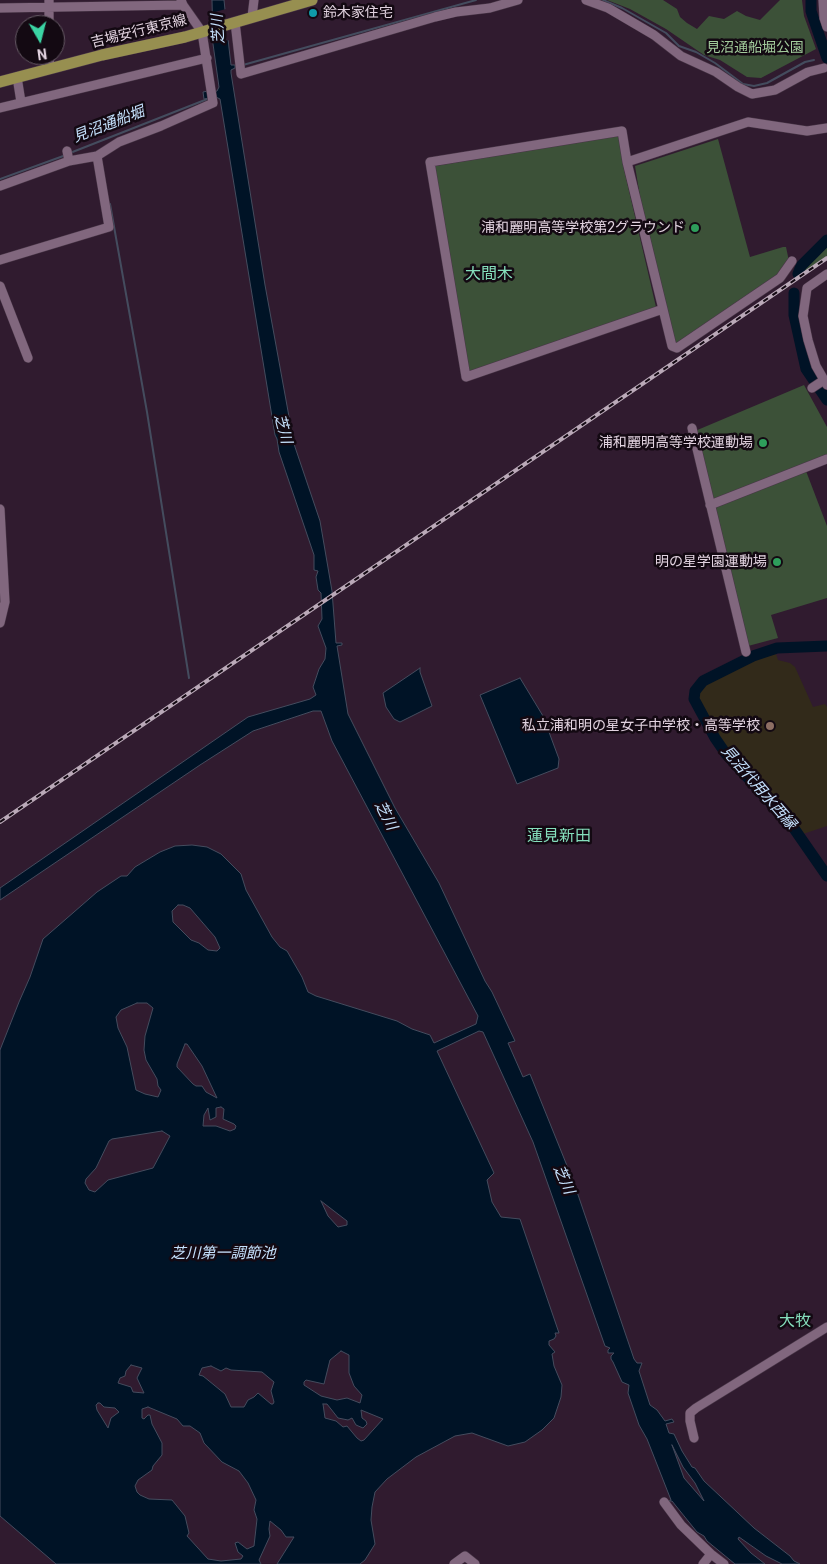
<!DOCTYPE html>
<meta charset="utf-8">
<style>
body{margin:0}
#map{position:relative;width:827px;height:1564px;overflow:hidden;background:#301b2f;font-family:Roboto,sans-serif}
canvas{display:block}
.north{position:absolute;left:15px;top:15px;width:50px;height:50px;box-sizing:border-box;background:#130912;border:1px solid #655964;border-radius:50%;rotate:172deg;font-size:14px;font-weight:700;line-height:20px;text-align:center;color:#e1d2df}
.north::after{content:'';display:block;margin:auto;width:18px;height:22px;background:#3bd4a4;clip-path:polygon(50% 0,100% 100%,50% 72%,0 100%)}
</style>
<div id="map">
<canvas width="827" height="1564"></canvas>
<div class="north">N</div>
</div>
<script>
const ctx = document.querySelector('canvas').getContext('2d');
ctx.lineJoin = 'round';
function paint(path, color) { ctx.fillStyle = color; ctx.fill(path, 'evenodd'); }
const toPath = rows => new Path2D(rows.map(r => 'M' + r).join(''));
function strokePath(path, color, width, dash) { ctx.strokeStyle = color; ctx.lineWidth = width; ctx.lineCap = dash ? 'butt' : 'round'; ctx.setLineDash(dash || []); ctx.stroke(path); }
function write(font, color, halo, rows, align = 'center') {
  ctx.font = font + ' Roboto,"Noto Sans JP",sans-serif'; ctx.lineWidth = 5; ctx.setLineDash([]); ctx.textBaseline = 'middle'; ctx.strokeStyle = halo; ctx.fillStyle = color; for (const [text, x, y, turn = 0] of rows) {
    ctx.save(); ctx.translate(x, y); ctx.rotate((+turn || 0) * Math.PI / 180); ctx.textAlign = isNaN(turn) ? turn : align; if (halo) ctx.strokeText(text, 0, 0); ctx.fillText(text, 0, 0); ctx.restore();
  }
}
const education = toPath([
 [776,654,778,660,790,663,795,667,813,707,825,704,827,707,827,826,803,834,722,744,699,702,699,696,701,690,709,683,734,668,754,660]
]);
const green = toPath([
 [607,0,663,0,677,9,680,17,687,23,697,29,709,16,724,19,737,11,746,16,760,20,780,0,802,0,804,16,816,49,761,78,747,77,720,60,704,55,666,29,630,9],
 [619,135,624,169,656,307,468,374,435,166],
 [718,139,750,257,783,247,786,247,789,261,776,277,677,344,675,343,642,209,635,166],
 [827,247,827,256,805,271,805,268,814,259],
 [804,385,827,427,827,456,712,501,695,431],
 [806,471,827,526,827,598,771,615,778,638,748,646,714,508]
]);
const water = toPath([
 [212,0,224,0,229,48,231,65,235,65,235,68,231,70,231,73,265,285,294,444,320,521,332,591,336,643,342,643,342,645,337,646,348,714,395,808,439,883,485,981,492,992,515,1041,508,1043,523,1077,530,1074,574,1183,634,1359,637,1363,642,1363,639,1371,650,1405,657,1410,665,1421,672,1419,674,1422,666,1424,669,1433,674,1434,682,1451,692,1467,695,1468,704,1481,754,1528,790,1556,794,1561,800,1564,782,1564,766,1556,739,1537,738,1539,751,1553,765,1564,735,1564,707,1541,704,1536,697,1532,672,1501,669,1501,671,1500,647,1439,639,1425,628,1393,629,1385,622,1382,613,1362,611,1359,611,1356,614,1353,608,1353,608,1350,610,1348,605,1346,533,1142,483,1032,479,1031,437,1051,494,1173,487,1180,492,1202,501,1217,520,1219,559,1333,555,1333,556,1336,554,1339,549,1341,549,1345,555,1352,552,1354,554,1366,562,1385,561,1397,554,1418,542,1430,525,1442,508,1446,472,1433,455,1436,416,1457,387,1479,375,1492,372,1507,371,1520,375,1544,365,1560,360,1564,277,1564,294,1537,286,1537,281,1530,270,1521,269,1529,270,1536,259,1560,261,1564,56,1564,0,1516,0,1050,19,1002,30,977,43,939,97,892,121,876,127,876,135,867,160,852,175,846,192,845,207,847,221,854,241,874,246,890,272,937,280,947,287,951,302,977,308,992,316,996,397,1021,412,1029,430,1035,434,1043,476,1024,478,1016,332,741,321,711,313,711,253,731,200,765,0,900,0,888,248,717,310,699,316,695,313,687,319,669,325,659,326,648,318,626,322,619,321,593,318,590,316,577,318,571,314,570,314,555,279,452,277,439,275,435,220,99,216,97,204,99,203,92,208,91,214,92,217,91,219,87,213,44,212,0],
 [178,905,183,905,190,908,215,937,220,948,217,951,208,950,199,943,191,940,173,922,172,911,178,905],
 [137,1003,147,1003,153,1008,145,1036,144,1050,146,1060,157,1079,158,1086,161,1090,158,1097,145,1094,136,1090,127,1047,118,1028,116,1017,121,1010,137,1003],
 [185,1044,187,1044,202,1066,217,1098,206,1092,202,1086,196,1086,193,1084,177,1067,177,1064,185,1044],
 [221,1107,224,1109,223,1119,234,1124,236,1126,235,1129,230,1131,216,1126,203,1126,204,1115,208,1108,210,1120,216,1117,216,1108,221,1107],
 [162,1131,170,1136,153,1168,108,1180,95,1192,89,1190,85,1183,86,1179,96,1168,109,1141,112,1139,162,1131],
 [321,1201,347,1221,347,1225,338,1227,328,1216,321,1201],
 [341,1351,349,1355,349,1373,354,1386,362,1395,360,1403,347,1398,337,1400,321,1396,304,1385,304,1382,306,1380,324,1384,330,1360,341,1351],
 [131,1365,142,1368,137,1378,144,1393,133,1392,131,1387,118,1383,120,1378,125,1376,126,1371,131,1365],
 [211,1366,221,1371,226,1368,231,1370,262,1372,274,1382,271,1391,274,1402,273,1404,271,1404,258,1393,254,1397,248,1400,244,1407,231,1407,225,1394,203,1376,199,1375,202,1368,211,1366],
 [98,1403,100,1403,104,1407,115,1408,119,1412,111,1418,108,1428,97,1410,96,1405,98,1403],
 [323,1404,327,1404,338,1418,348,1420,352,1418,356,1425,363,1428,367,1424,366,1421,362,1418,361,1410,383,1419,364,1440,361,1441,357,1438,347,1426,343,1427,336,1421,325,1418,323,1404],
 [148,1407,177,1419,183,1426,190,1426,200,1433,204,1443,222,1462,239,1471,248,1483,256,1500,254,1510,257,1519,254,1546,247,1549,238,1542,235,1543,238,1552,243,1556,241,1559,221,1561,208,1559,187,1536,189,1533,185,1516,172,1500,149,1499,140,1495,137,1492,135,1486,138,1480,152,1470,153,1466,162,1455,162,1443,152,1424,150,1415,148,1415,144,1419,142,1418,142,1409,148,1407],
 [672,1445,683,1467,695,1483,704,1501,684,1478,672,1445],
 [420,668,420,672,432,706,400,722,394,719,386,707,383,693,420,668],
 [520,678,543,716,559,759,558,768,517,784,480,695,520,678]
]);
const pier = toPath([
 [226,9,230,40,210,43,211,13]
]);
const stream = toPath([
 [603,0,622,8,666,33,679,46,696,52,715,63,743,84,754,86,767,83,805,62,814,60],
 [243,65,476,0],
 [70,153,210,98],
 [0,179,66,155],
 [110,204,147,412,189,678]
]);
const river = toPath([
 [811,0,811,11,814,20,827,58],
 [798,274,801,266,827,240],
 [794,293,794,315,806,369,827,400],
 [827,646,777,648,753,656,703,681,695,691,694,699,715,738,726,754,793,827,827,876]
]);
const minor = toPath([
 [49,0,49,25],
 [586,0,608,8,654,35,681,56,716,72,738,87,752,94,775,90,808,72,824,68],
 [823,0,824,18,827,27],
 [0,8,183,5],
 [252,17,254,0],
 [235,22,241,74,435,17,456,12,490,8,518,0],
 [49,55,50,69],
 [17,77,21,102],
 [0,108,207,58],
 [67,151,69,161],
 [627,162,748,122,807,131,827,128],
 [0,186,69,161,97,156,119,142,161,126,213,103,202,32,183,5,181,0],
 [0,260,109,227,97,156],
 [827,274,807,288,803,316,808,340,816,366,827,385],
 [0,286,28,358],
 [663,309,466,377,430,162,622,131,627,162,672,346,677,348,780,278,792,261],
 [812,388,824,380],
 [692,428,746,652],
 [710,505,827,459],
 [0,509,5,602,0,623],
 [694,1438,690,1421,690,1413,696,1408,827,1327],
 [664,1502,681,1525,711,1554,724,1564],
 [454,1564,465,1556,475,1564],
 [703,1564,711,1554]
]);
const major = toPath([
 [0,82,102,55,185,37,312,0]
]);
const rail = toPath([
 [0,822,827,258]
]);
const markers = [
 [313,13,5,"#0f9aa8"],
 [695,228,5,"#2e9e5b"],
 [763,443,5,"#2e9e5b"],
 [777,562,5,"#2e9e5b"],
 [770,726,5,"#8d6e63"]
];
const poiNames = [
 ["鈴木家住宅",323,13,"left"],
 ["浦和麗明高等学校第2グラウンド",685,228],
 ["浦和麗明高等学校運動場",753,443],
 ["明の星学園運動場",767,562],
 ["私立浦和明の星女子中学校・高等学校",760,726]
];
const streetNames = [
 ["吉場安行東京線",139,32,-14]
];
const parkNames = [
 ["見沼通船堀公園",755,48]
];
const waterNames = [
 ["芝川",219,29,-94],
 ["見沼通船堀",109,125,-21],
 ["芝川",282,429,75],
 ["見沼代用水西縁",758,788,49],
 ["芝川",385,816,63],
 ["芝川",563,1180,66],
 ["芝川第一調節池",223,1254]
];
const quarterNames = [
 ["大間木",489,275],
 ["蓮見新田",559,837],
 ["大牧",795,1322]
];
paint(education, '#322a1a');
paint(green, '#3c5138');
paint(water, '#001326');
strokePath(water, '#444c5e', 1);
paint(pier, '#301b2f');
strokePath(stream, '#444c5e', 2);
strokePath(river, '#001326', 11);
strokePath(minor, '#483647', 10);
strokePath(major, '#483647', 12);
strokePath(minor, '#81677e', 9);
strokePath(major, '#978f50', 11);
strokePath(rail, '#baa9b8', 4);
strokePath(rail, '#130912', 2, [5.5]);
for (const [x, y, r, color] of markers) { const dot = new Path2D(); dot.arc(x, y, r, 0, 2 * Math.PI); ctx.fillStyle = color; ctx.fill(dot); strokePath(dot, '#130912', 2); }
write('14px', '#e1d2df', '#130912', poiNames, 'right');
write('14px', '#e1d2df', '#130912', streetNames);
write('14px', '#a3cc9c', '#130912', parkNames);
write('italic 15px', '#c4e0fc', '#130912', waterNames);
write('16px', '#85debc', '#130912', quarterNames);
</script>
